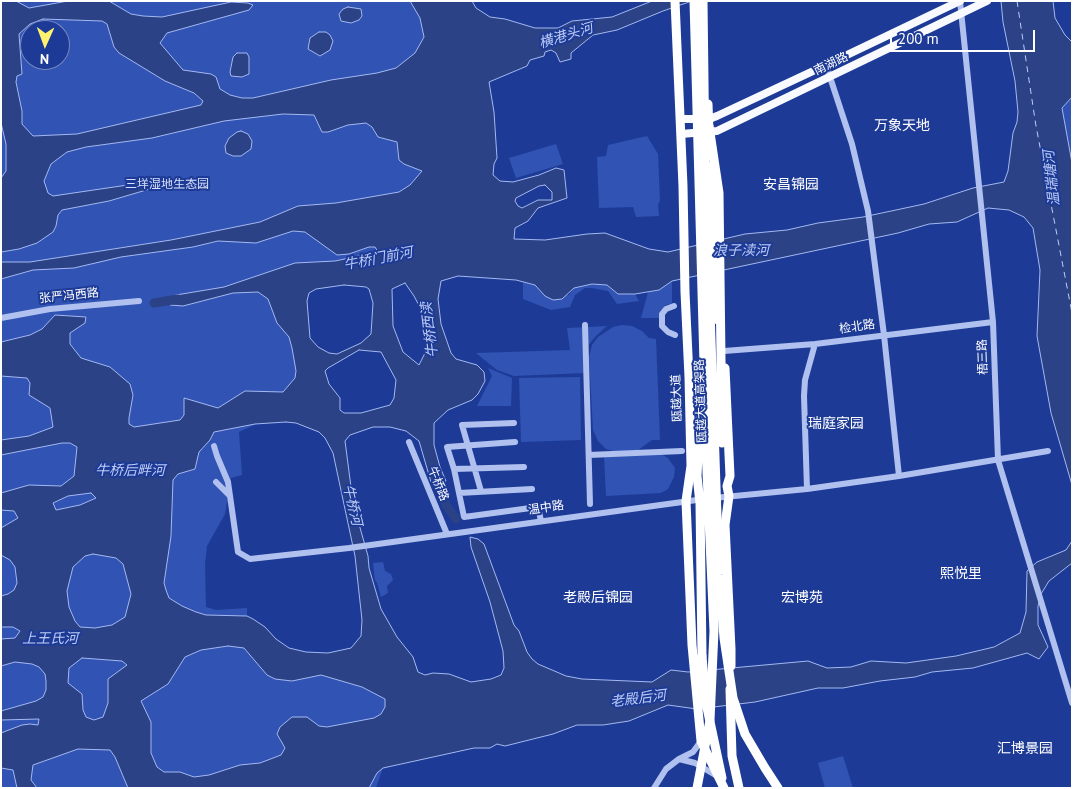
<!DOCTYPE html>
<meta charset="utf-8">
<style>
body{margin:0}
#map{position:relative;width:1073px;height:789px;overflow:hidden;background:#1d3b96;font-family:"PT Sans",sans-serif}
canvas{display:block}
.frame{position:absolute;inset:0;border:2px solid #fff;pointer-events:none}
.north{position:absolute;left:20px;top:20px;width:50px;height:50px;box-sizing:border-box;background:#1d3b96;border:1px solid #7789c0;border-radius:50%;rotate:182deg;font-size:14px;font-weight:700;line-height:20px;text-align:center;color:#fff}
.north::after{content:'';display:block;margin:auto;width:18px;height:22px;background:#fff06f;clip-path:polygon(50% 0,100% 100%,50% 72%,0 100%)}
.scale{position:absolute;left:890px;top:30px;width:145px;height:22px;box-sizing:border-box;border:2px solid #fff;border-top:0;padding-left:6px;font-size:15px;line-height:18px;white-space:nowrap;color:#fff;-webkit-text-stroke:4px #1d3b96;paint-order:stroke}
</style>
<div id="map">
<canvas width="1073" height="789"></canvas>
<div class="frame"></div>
<div class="north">N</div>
<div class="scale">200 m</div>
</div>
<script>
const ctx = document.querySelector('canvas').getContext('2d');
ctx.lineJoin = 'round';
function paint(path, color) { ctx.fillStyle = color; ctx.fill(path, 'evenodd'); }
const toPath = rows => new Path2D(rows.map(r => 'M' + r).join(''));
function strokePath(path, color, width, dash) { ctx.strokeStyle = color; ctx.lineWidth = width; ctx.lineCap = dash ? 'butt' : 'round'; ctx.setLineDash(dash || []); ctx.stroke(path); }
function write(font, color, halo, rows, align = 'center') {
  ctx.font = font + ' "PT Sans","Noto Sans SC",sans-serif'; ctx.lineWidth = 4; ctx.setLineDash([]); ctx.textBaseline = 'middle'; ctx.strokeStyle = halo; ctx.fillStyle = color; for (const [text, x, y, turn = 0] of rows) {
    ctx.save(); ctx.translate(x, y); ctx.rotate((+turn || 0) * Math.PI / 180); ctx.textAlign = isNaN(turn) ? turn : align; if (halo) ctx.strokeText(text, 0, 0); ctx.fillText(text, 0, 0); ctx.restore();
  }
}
const green = toPath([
 [1,1,440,1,465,251,294,289,318,395,239,432,242,475,231,478,225,514,207,546,205,564,206,607,216,610,247,608,247,616,206,615,206,627,410,689,376,788,1,788],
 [30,30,60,30,60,60,30,60],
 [1072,97,1072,163,1062,108],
 [647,136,658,154,660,200,658,205,659,216,636,217,633,207,599,208,597,157,606,156,608,145],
 [556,144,563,164,516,178,509,158],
 [672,281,672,303,666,305,662,309,659,318,641,318,648,292,661,288],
 [523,282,535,285,545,296,569,295,574,288,592,284,607,285,618,294,635,294,639,301,617,304,608,291,592,288,585,288,575,295,570,307,551,310,523,299],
 [622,325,632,326,642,331,649,338,656,339,660,440,652,440,638,450,617,452,606,449,598,441,593,430,589,357,592,345,598,337,613,327],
 [607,326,596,336,585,349,586,373,514,376,497,370,476,353,570,350,567,328],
 [488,368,512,378,511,406,477,406,492,376],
 [580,377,581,440,521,442,519,378],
 [661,454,668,458,675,468,674,477,668,489,661,493,606,496,604,457],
 [383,562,385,571,391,574,393,580,387,586,388,593,381,597,377,583,375,580,373,563],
 [843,756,853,788,825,788,818,763]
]);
const water = toPath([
 [1,1,16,1,29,8,68,1,109,1,131,14,143,16,162,17,231,2,248,3,253,5,249,10,167,33,160,43,183,70,211,74,216,77,220,89,230,95,242,98,253,98,331,80,377,73,396,68,415,53,424,37,420,18,410,1,472,1,476,8,490,17,505,19,535,28,558,28,572,21,612,17,652,1,692,1,663,11,617,30,593,35,571,53,571,59,560,62,556,53,551,50,545,52,544,56,530,60,527,66,489,82,494,112,497,158,494,164,493,175,500,181,513,182,539,175,556,168,564,170,567,198,538,208,528,221,515,228,514,239,545,240,587,234,605,233,649,249,668,252,745,234,787,230,818,223,863,217,924,204,973,188,1004,182,1008,171,1013,133,1017,122,1018,112,1015,81,1003,22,1001,1,1053,1,1055,18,1065,35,1072,42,1072,97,1062,108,1072,163,1072,485,1051,413,1037,336,1040,270,1033,228,1024,217,1009,210,988,208,957,222,929,224,898,233,672,281,659,290,635,294,618,294,607,285,592,284,574,288,562,299,553,300,545,296,535,285,516,280,458,276,441,281,438,299,441,324,451,353,456,359,477,365,484,372,485,381,478,394,472,400,448,410,434,423,434,445,440,467,446,481,439,485,431,482,419,441,406,431,390,427,373,427,350,435,345,441,351,487,357,517,368,556,369,568,381,609,397,637,413,657,418,672,425,675,433,673,449,674,471,682,491,679,501,675,504,668,503,651,490,602,471,547,470,537,478,539,484,544,514,625,519,631,527,652,532,659,538,664,566,676,582,679,652,682,671,670,688,672,808,661,827,668,851,667,871,661,906,663,956,656,994,647,1020,633,1026,612,1027,571,1037,562,1066,550,1072,541,1072,563,1049,581,1041,594,1038,606,1038,625,1048,647,1039,659,1027,653,973,668,932,672,915,677,880,681,843,688,818,688,755,702,697,709,668,705,629,721,603,725,577,725,553,734,505,746,497,744,490,748,474,748,383,768,377,773,369,788,128,788,115,757,110,750,78,749,33,765,31,780,37,788,17,788,13,770,1,768,1,733,22,725,30,724,38,725,39,719,1,720,1,711,36,701,43,697,46,690,46,681,45,674,39,667,32,664,15,662,1,666,1,639,15,638,20,631,13,627,1,627,1,596,8,594,14,590,17,583,15,567,10,560,1,555,1,528,18,518,14,511,1,510,1,493,29,485,61,486,74,476,77,447,70,443,62,443,1,455,1,440,29,436,53,427,50,408,29,395,30,383,27,378,1,376,1,342,30,335,42,329,55,315,86,317,85,323,70,333,70,344,81,358,110,367,130,384,133,395,129,418,129,424,134,427,180,420,184,415,184,398,218,408,245,391,283,392,295,378,296,371,292,348,289,337,277,323,268,299,258,292,233,293,183,306,170,305,166,300,176,295,224,287,295,263,335,261,378,252,375,247,369,247,349,254,337,255,305,232,293,231,256,243,218,241,193,247,121,257,74,268,33,270,1,279,1,262,30,262,171,240,260,222,298,206,336,203,399,192,410,185,422,171,404,164,399,160,397,142,378,137,372,127,366,123,348,125,328,132,322,132,314,115,283,114,224,121,152,138,86,147,67,152,51,164,44,181,48,193,53,196,148,182,153,182,153,188,109,201,62,210,58,215,56,226,53,232,37,243,19,249,1,252,1,178,6,171,6,144,1,123,1,1],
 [43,19,102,21,107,24,114,47,119,53,165,81,194,93,203,101,201,105,77,134,33,136,22,124,22,111,16,82,17,76,22,74,19,34,30,24,43,19],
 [545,185,552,192,552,200,538,200,522,208,518,206,515,201,516,198,539,186,545,185],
 [405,283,414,296,425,317,427,349,419,365,403,352,393,326,392,289,405,283],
 [344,285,366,287,369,289,373,303,371,334,361,343,337,354,329,353,318,347,310,338,307,301,309,293,316,289,344,285],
 [359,350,381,352,396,380,394,398,390,405,361,413,344,413,340,410,340,398,329,384,325,371,328,368,359,350],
 [286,422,296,423,319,432,325,438,333,453,355,556,362,620,361,636,351,648,328,653,306,652,289,648,276,639,265,627,253,619,247,616,206,615,196,612,182,606,169,598,166,590,164,583,171,536,173,480,178,474,195,469,199,452,210,440,214,432,255,424,286,422],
 [91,493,96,498,80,505,56,510,53,503,68,496,91,493],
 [93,554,116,558,123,564,131,594,125,617,112,625,95,628,80,627,75,621,69,607,67,591,73,567,85,556,93,554],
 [228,646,244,648,267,675,275,679,292,681,321,675,362,687,385,699,385,707,381,714,374,718,327,727,319,726,307,717,292,717,280,727,277,734,285,748,281,755,260,763,240,765,209,775,194,777,180,772,164,772,157,767,151,753,151,722,141,701,168,684,185,657,201,650,228,646],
 [82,658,122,661,127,665,108,679,108,703,103,717,94,720,86,717,83,710,82,694,68,683,69,668,82,658],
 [348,7,361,9,362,16,359,20,351,23,341,21,339,14,343,9,348,7],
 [319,32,326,32,330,35,333,41,330,50,320,56,308,49,310,38,319,32],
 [237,53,247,53,249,57,249,74,242,77,231,76,230,72,233,57,237,53],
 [241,131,248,134,252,141,251,149,241,156,233,156,226,153,225,146,229,138,237,132,241,131]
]);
const river = toPath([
 [154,303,178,299],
 [436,474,446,505,456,519]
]);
const ferry = toPath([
 [1017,1,1036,126,1072,313]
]);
const minor = toPath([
 [960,1,993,322,998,460,1072,703],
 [826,65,852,144,868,211,884,335,899,476],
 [674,306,666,309,662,314,662,326,668,332,675,335],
 [1,318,50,309,139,301],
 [585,325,590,504],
 [724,351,815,344,993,322],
 [409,442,447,534],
 [214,446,217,456,228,482,238,552,250,559,349,548,704,499],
 [589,455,682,451],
 [524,467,454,469,464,517,538,507,541,521],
 [454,469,447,447,515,442],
 [216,482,230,496],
 [807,489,804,396,805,380,815,344],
 [481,491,462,425,514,423],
 [459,493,532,489],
 [714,498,807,489,899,476,1048,451],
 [701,741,693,752,679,759,695,763,717,776],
 [654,788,666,769,679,759]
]);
const major = toPath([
 [680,119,709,119,717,116,826,65,960,1],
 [681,134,717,131,987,1]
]);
const highway = toPath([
 [675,1,683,186,685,292,689,377,691,466,686,501,692,645,701,741,724,788],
 [708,104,709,133],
 [711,166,716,308,718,320],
 [725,368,730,476,727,486,729,496,725,525,731,649,731,666],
 [702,656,706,703,722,778],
 [730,689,732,756,739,788]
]);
const highwayBridge = toPath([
 [694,1,707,473,714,631,710,720,697,788],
 [703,1,705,163,719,575,724,638,733,698,745,734,765,768,778,788],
 [709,126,719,193,722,443],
 [700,419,697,476,700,503,702,656]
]);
const streetNames = [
 ["南湖路",831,64,-26],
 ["张严冯西路",69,296,-6],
 ["检北路",857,327,-8],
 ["梧三路",983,357,-92],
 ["瓯越大道",677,398,-92],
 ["瓯越大道高架路",701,401,-92],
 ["牛桥路",438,484,68],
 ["温中路",546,508,-8]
];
const parkNames = [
 ["三垟湿地生态园",167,185]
];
const waterNames = [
 ["横港头河",566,36,-17],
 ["温瑞塘河",1052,178,-96],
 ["浪子渎河",741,251],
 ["牛桥门前河",378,259,-11],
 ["牛桥西渎",430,330,-97],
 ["牛桥后畔河",130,471],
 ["牛桥河",352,505,77],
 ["上王氏河",50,639],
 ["老殿后河",638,699,-7]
];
const neighbourhoodNames = [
 ["万象天地",902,126],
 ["安昌锦园",791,185],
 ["瑞庭家园",836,424],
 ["熙悦里",961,574],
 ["老殿后锦园",598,598],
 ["宏博苑",802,598],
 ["汇博景园",1025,749]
];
paint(green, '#3153b4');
paint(water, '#2b4286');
strokePath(water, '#a4b9f1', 1);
strokePath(river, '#2b4286', 9);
strokePath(ferry, '#bdccf6', 1, [6, 5]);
strokePath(minor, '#b0c1ef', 6);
strokePath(major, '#f9faff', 8);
strokePath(highway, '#fff', 9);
strokePath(highwayBridge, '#fff', 9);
write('12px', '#fff', '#1d3b96', streetNames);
write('12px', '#d7e0fb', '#1d3b96', parkNames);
write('italic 14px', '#bdccf6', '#1d3b96', waterNames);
write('14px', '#fff', '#1d3b96', neighbourhoodNames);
</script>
